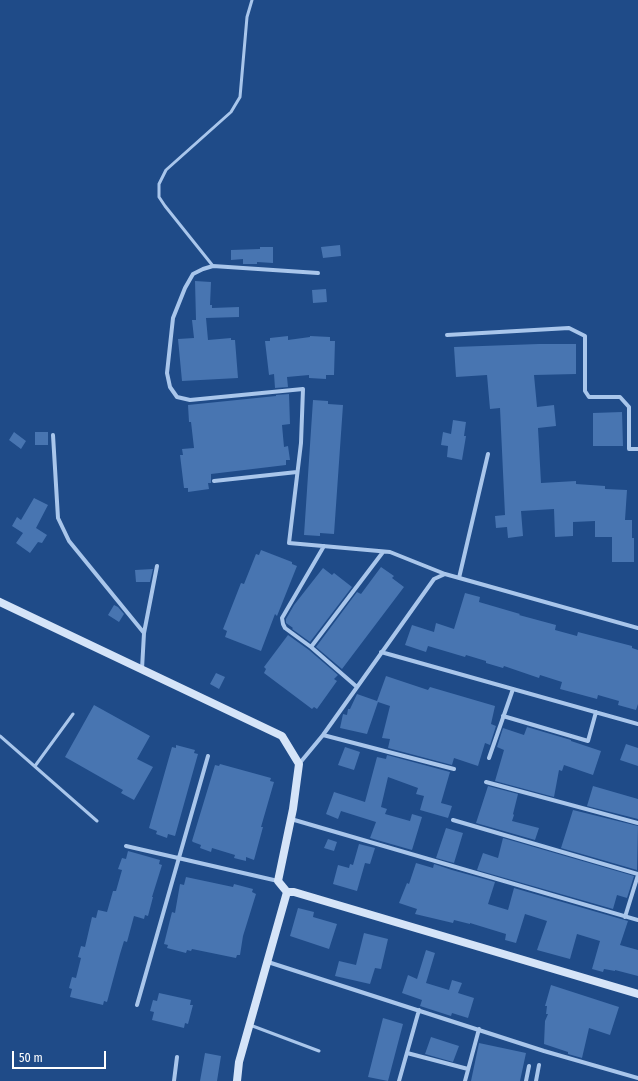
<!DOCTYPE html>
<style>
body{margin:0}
#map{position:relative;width:638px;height:1081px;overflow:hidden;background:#1f4b88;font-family:"Fira Sans Condensed",sans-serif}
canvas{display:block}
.scale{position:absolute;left:12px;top:1051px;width:94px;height:18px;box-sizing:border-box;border:2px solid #fff;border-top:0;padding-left:5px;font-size:12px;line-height:14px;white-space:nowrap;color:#fff;-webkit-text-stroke:3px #1f4b88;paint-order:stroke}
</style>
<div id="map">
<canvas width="638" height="1081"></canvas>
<div class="scale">50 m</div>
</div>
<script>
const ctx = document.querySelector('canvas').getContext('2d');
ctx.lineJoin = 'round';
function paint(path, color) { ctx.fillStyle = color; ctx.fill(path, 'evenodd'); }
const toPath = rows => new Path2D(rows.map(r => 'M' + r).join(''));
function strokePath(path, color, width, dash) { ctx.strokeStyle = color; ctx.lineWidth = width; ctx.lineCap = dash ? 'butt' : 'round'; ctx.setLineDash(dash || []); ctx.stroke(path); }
const building = toPath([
 [340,245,341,256,323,258,321,247],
 [260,247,273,247,273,263,257,262,257,264,243,264,243,259,231,260,231,250,260,249],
 [195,281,211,282,210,305,212,305,212,308,239,307,239,317,206,318,208,340,231,338,231,340,235,340,238,378,182,381,178,339,194,338,192,320,196,320],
 [326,289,327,302,313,303,312,290],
 [288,336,288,340,310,337,310,336,330,337,330,341,335,341,334,375,326,375,326,379,309,378,309,375,287,377,288,387,275,388,274,374,269,375,265,341,270,341,270,338],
 [539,344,576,344,576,374,534,375,537,407,554,405,556,426,538,428,541,483,576,481,576,484,605,486,605,489,627,490,625,520,632,520,632,538,634,538,634,562,612,562,612,537,595,537,595,521,573,522,573,536,555,537,554,509,521,511,523,536,508,538,507,527,496,528,495,516,505,515,500,408,490,409,487,375,456,377,454,347],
 [289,394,290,424,282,425,284,447,288,446,290,460,286,460,286,465,211,474,211,483,208,483,209,489,188,492,188,488,184,488,180,455,183,455,182,449,194,448,191,422,189,422,188,405,276,396,276,395],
 [313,400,328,401,328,404,343,405,334,534,320,533,320,536,304,535],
 [622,412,623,446,593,446,593,413],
 [453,420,466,422,464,436,466,436,462,460,447,457,448,446,441,445,443,432,451,434],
 [14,432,26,441,21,449,9,440],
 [35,432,48,432,48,445,35,445],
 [34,498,48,505,36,528,47,535,42,543,38,542,30,553,16,543,23,533,12,526,17,517,21,520],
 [261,550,292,562,292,564,297,566,277,616,275,614,261,651,225,637,227,631,223,629,241,583,244,584,256,554,259,555],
 [381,567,394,576,392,578,404,587,342,669,316,647,357,592,361,594],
 [323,568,332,575,334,573,352,587,310,642,292,629,293,628,286,623,286,619,294,605],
 [153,569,150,582,136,582,135,570],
 [465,593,480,597,479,602,520,614,519,615,556,625,555,630,577,636,578,632,632,646,632,648,638,650,638,704,636,710,618,705,619,701,598,695,597,699,560,689,562,682,540,675,539,678,504,666,503,668,486,663,486,661,466,655,465,657,428,646,426,652,405,645,412,625,434,632,436,623,454,629],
 [114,605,118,607,124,614,119,622,108,615],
 [288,635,309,650,338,675,334,679,337,681,317,709,314,707,312,709,264,673,266,669,264,667],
 [216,673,225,677,219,689,210,684],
 [386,676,428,690,430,687,495,706,491,724,496,726,490,745,485,743,478,766,454,758,452,765,388,748,390,739,382,738,390,706,378,702,367,734,340,728,343,714,347,715,348,709,350,709,357,694,377,701],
 [94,705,150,736,137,759,153,767,134,800,121,793,123,790,65,757],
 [527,727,571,740,571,741,601,751,593,775,564,765,562,771,559,770,554,797,495,781,504,750,497,747,503,728,524,735],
 [626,744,638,748,638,766,620,760],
 [176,745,195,750,194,753,198,754,175,836,168,834,167,838,156,834,157,831,149,828,172,747,176,748],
 [345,747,360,752,354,770,338,765],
 [387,755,450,772,441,803,452,806,448,818,420,810,424,796,416,794,418,788,388,777,381,807,387,809,385,814,410,821,412,814,422,817,412,850,370,838,376,822,341,811,338,819,326,814,334,792,365,802,377,757,386,759],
 [220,764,271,778,270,781,274,782,261,827,263,827,254,860,246,857,246,861,234,858,235,855,212,848,211,852,200,848,201,845,193,842,192,841,215,765,219,766],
 [488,786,518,794,513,814,514,815,512,821,539,828,535,840,476,823],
 [593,786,638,799,638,819,587,806],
 [573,810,638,826,637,870,561,848],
 [446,828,463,833,454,863,436,858],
 [503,838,634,876,627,898,617,895,613,909,477,870,483,853,498,858],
 [328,839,337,842,334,851,324,848],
 [359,844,375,848,370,864,365,863,357,891,333,884,338,865,349,868,350,864,353,865],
 [128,851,160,860,159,864,162,865,152,897,153,897,148,916,145,915,144,919,134,916,127,942,124,941,120,954,107,1002,104,1001,103,1005,70,997,72,989,69,988,72,977,76,978,81,958,78,957,81,946,85,947,92,917,96,918,98,910,107,912,113,891,116,891,122,870,118,869,122,858,126,859],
 [416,863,433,868,434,864,452,870,495,882,488,904,508,910,514,888,628,921,620,945,638,950,638,976,615,970,615,971,604,969,603,972,592,969,600,941,577,934,570,959,537,950,547,921,525,914,516,943,505,940,506,934,470,923,470,924,454,920,453,923,415,914,417,909,399,903,407,883,409,884],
 [186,877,233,887,234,884,253,889,252,892,256,894,243,936,240,955,237,955,236,958,192,949,191,951,187,950,186,953,167,948,168,945,164,944,172,912,175,913,180,884,184,885],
 [298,908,314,912,313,917,337,924,329,949,290,936],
 [364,933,388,939,381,969,375,968,370,984,335,976,339,961,356,965],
 [426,950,435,953,426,983,449,990,452,980,462,983,458,993,474,998,468,1018,452,1013,451,1016,420,1006,422,1000,402,993,408,975,417,979],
 [551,985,619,1007,610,1035,589,1028,582,1058,568,1054,568,1052,544,1044,545,1021,548,1014,546,1014,547,1006,545,1006],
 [159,993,191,1000,190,1005,193,1005,188,1024,185,1023,184,1028,152,1020,154,1012,150,1011,153,1000,157,1001],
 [383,1018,403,1024,388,1081,368,1077],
 [431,1037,459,1046,453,1062,425,1054],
 [479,1043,526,1053,520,1081,471,1081],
 [205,1053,221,1056,217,1081,200,1081]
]);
const lane = toPath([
 [213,266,165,206,159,197,159,184,166,170,231,112,240,97,247,17,252,0],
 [0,736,97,821],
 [35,766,73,714],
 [250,1025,319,1051]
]);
const street = toPath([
 [318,273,213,266,203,269,193,274,185,288,173,318,167,373,170,387,177,397,190,400,303,389,301,443,289,543,390,552,445,574],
 [447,335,569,328,585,336,585,391,589,397,620,397,629,407,629,449,638,449],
 [53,435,58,518,69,541,144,633],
 [214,481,297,472],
 [324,546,282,618,283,624,285,628,311,647,357,687],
 [459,578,488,454],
 [311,647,383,552],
 [381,652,638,724],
 [142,669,144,633,157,566],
 [503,716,588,741,596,712],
 [323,735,454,769],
 [489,758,513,689],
 [299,764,323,735,434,579,445,574,638,628],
 [486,782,638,823],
 [291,819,638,920],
 [453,820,638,874],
 [126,846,278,881],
 [625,917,638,875],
 [268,962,544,1051,638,1078],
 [137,1005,208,756],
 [407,1053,468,1069],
 [174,1081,177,1057],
 [399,1081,419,1010],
 [465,1081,479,1029],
 [526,1081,529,1066],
 [536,1081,539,1065]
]);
const secondary = toPath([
 [0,602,282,736,299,764,293,809,278,881,287,892,294,892,638,994],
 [237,1081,239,1062,287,892]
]);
paint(building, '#4875b1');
strokePath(lane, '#a9c6eb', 3);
strokePath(street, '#a9c6eb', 4);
strokePath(secondary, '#d5e4f8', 8);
</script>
